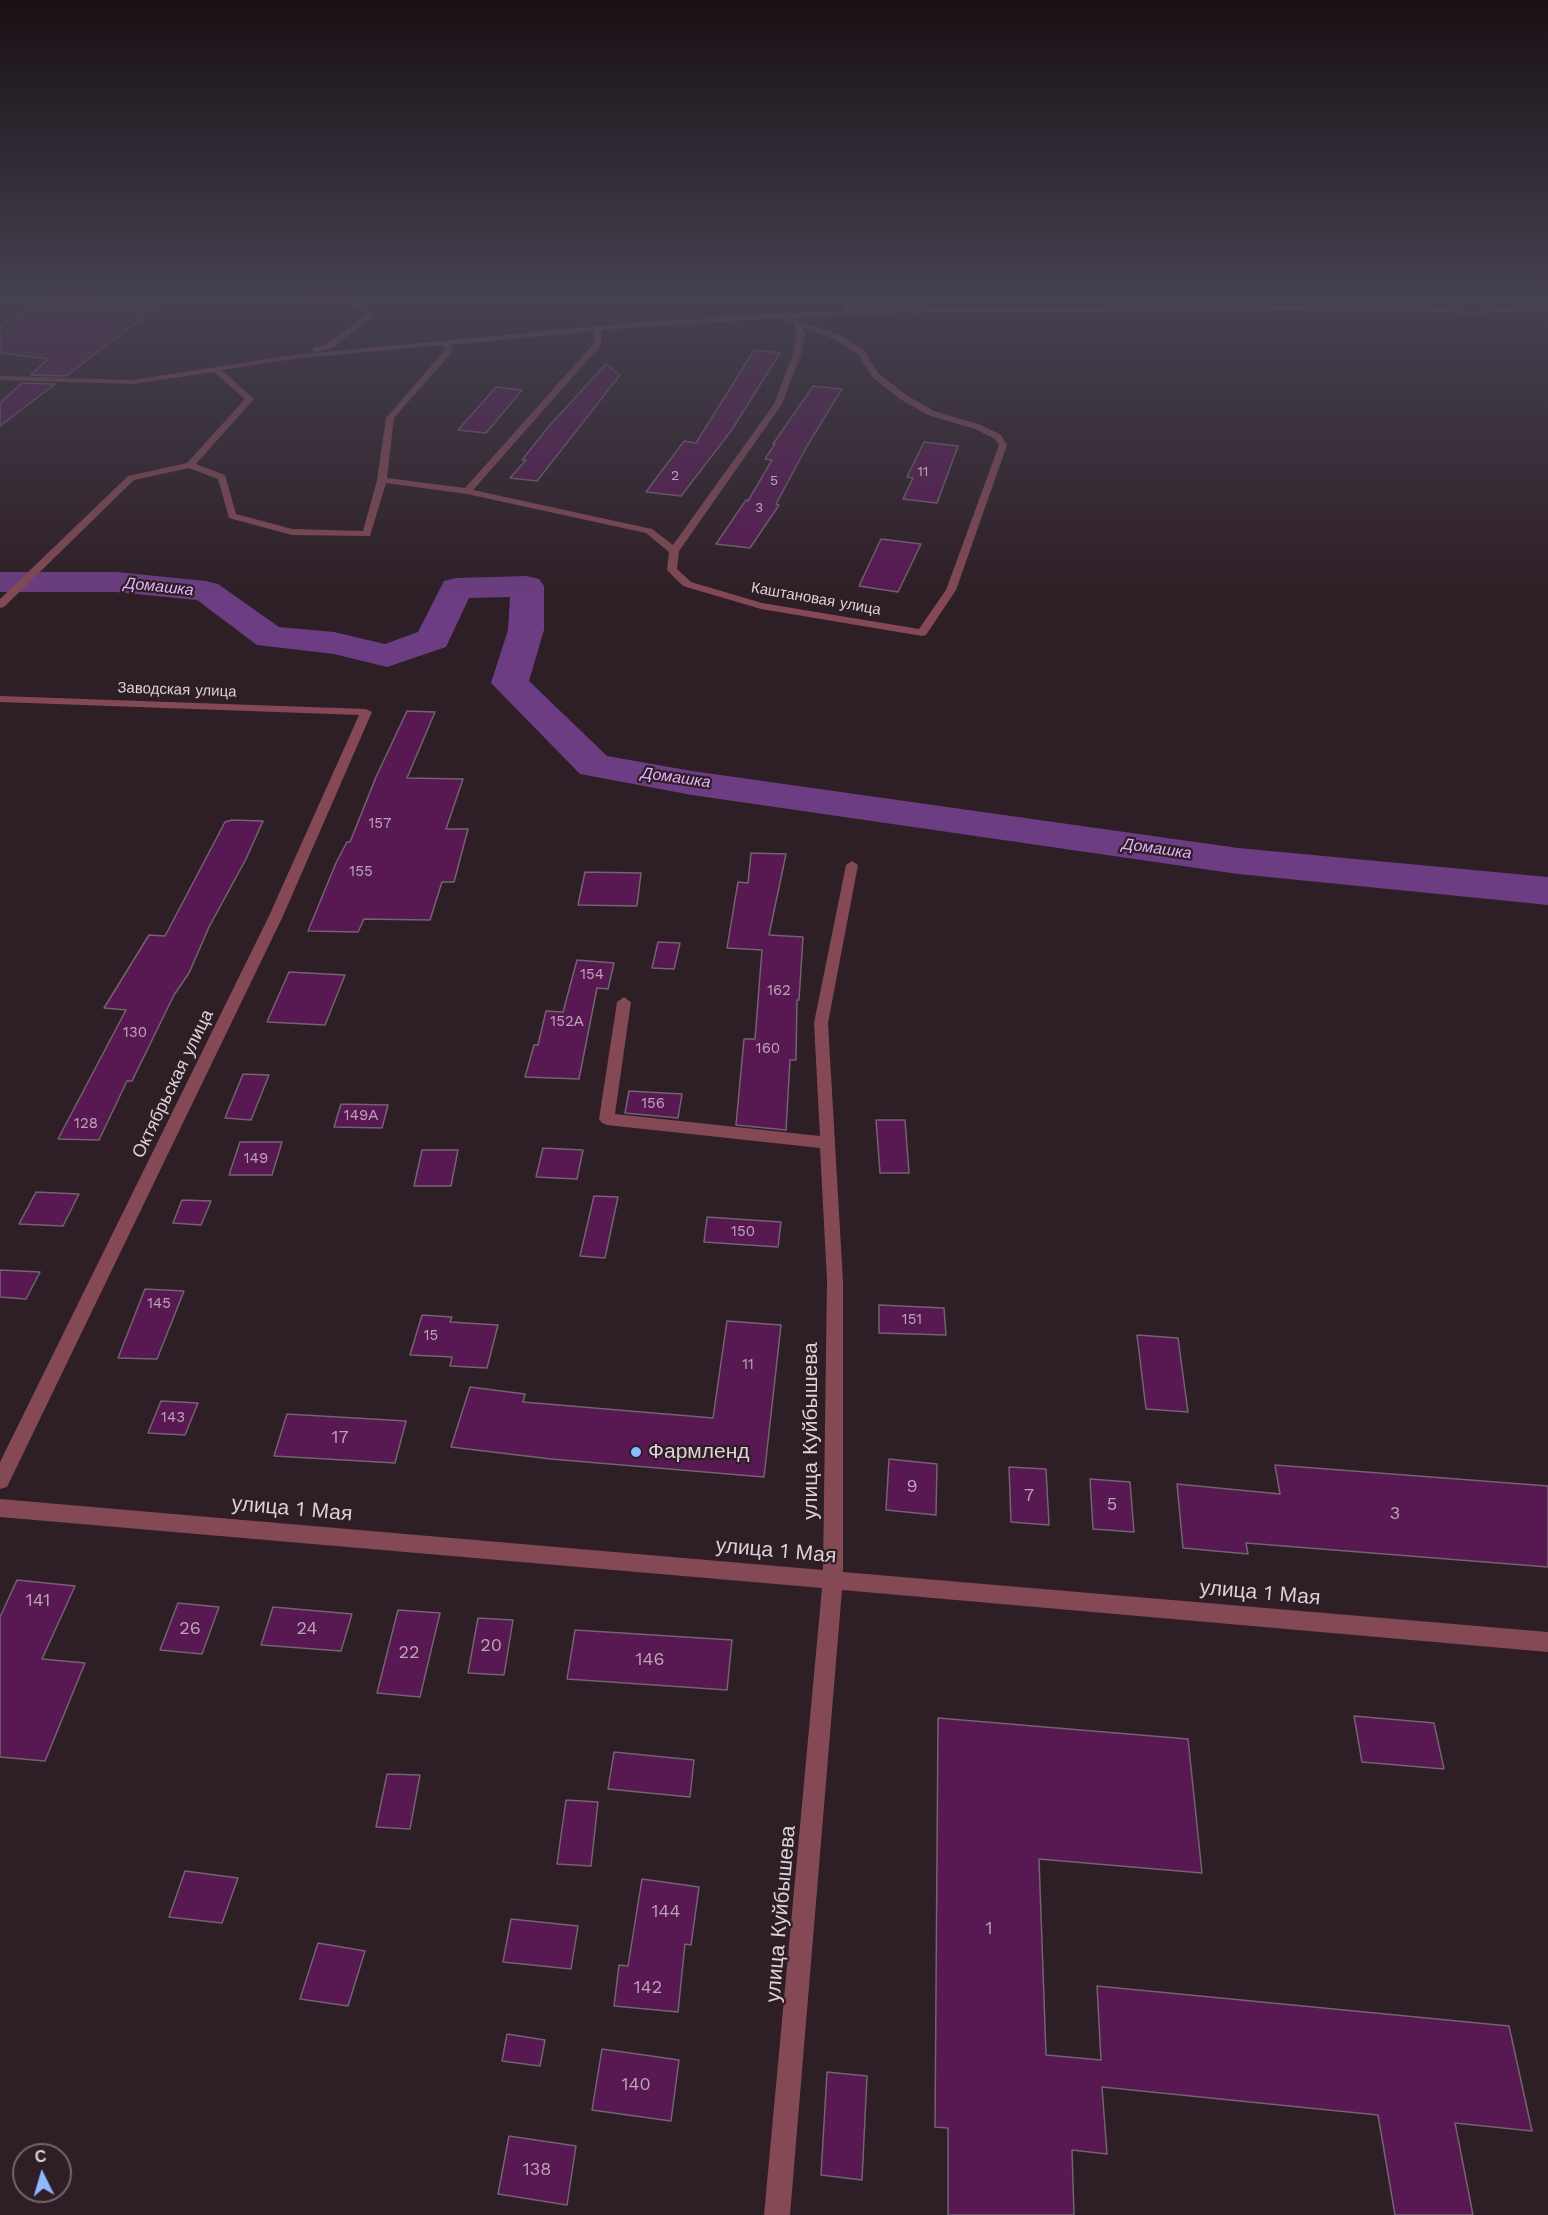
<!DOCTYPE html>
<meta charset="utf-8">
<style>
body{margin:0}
#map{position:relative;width:1548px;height:2215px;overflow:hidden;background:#2e1e25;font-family:"Work Sans",sans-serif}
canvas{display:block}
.north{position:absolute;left:12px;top:2143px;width:60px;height:60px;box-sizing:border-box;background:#2e1e25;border:2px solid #74666c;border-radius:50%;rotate:355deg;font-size:16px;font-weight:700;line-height:24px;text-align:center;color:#ded2d7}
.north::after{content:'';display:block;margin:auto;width:21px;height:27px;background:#8db9fc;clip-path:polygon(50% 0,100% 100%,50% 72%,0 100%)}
</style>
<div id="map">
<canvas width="1548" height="2215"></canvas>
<div class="north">С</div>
</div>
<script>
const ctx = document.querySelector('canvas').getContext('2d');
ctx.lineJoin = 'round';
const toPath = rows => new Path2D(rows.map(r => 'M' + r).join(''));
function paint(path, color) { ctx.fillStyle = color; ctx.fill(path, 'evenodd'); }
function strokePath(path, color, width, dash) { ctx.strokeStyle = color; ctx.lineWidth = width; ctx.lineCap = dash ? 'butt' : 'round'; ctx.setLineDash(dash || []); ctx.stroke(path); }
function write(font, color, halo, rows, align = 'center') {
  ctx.font = font + ' "Work Sans",sans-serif'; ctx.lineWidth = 4.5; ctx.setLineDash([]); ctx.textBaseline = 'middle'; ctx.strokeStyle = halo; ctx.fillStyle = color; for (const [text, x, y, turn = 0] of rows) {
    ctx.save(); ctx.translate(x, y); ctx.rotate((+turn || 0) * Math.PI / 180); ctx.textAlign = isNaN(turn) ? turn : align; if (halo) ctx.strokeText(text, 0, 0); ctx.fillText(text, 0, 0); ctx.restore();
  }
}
const river = toPath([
 [0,572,116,572,206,581,218,584,279,627,334,632,385,644,418,632,444,581,456,578,527,576,539,579,544,586,544,630,529,681,607,756,692,771,1238,848,1548,877,1548,905,1238,874,692,795,580,774,491,683,508,630,510,597,469,598,446,647,387,667,334,654,257,645,197,600,116,592,0,592,0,572]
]);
const building = toPath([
 [49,297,117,303,158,306,66,376,31,375,48,359,0,353,0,327,49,297],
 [754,350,780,353,731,431,681,496,646,492,684,441,696,443,754,350],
 [606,364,620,375,537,481,510,478,526,460,522,460,550,425,606,364],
 [22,383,55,384,0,426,0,403,22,383],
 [813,386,842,389,807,446,776,504,779,505,750,548,716,544,746,500,748,501,772,460,765,459,775,444,773,444,813,386],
 [496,387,522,390,486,433,458,430,496,387],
 [924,442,958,446,937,503,903,499,913,478,907,477,924,442],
 [881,539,921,544,898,592,859,586,881,539],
 [407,711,435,712,407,778,463,779,446,829,468,829,454,882,442,882,430,920,364,919,358,932,308,931,336,863,347,842,350,842,376,777,407,711],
 [232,820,263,821,246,859,209,927,189,973,174,995,132,1081,127,1081,99,1140,58,1139,126,1010,104,1008,149,935,165,936,225,822,232,820],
 [751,853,786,854,769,935,803,937,799,1000,797,1000,796,1060,790,1060,786,1130,736,1125,744,1039,755,1039,762,950,727,948,738,882,748,883,751,853],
 [585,872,641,873,637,906,578,905,585,872],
 [658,942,680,943,674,969,652,968,658,942],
 [577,960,614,963,608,989,597,988,579,1079,525,1077,534,1045,538,1045,546,1011,563,1012,577,960],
 [289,972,345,975,325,1025,267,1022,289,972],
 [243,1074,269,1075,251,1120,225,1118,243,1074],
 [629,1091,682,1094,678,1118,625,1113,629,1091],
 [341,1104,388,1105,382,1128,334,1127,341,1104],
 [876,1120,905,1120,909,1173,880,1173,876,1120],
 [240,1142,282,1142,272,1175,229,1175,240,1142],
 [543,1148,583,1150,577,1179,536,1177,543,1148],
 [422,1150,458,1150,451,1186,414,1186,422,1150],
 [36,1192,79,1194,63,1226,19,1224,36,1192],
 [594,1196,618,1197,605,1258,580,1256,594,1196],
 [182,1200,211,1201,201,1225,173,1223,182,1200],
 [707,1217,781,1222,778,1247,704,1242,707,1217],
 [0,1270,40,1272,26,1299,0,1297,0,1270],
 [145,1289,184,1291,157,1359,118,1358,145,1289],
 [879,1305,944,1308,946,1335,879,1333,879,1305],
 [422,1315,452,1317,450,1322,498,1325,487,1368,450,1366,452,1357,410,1355,422,1315],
 [727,1321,781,1325,764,1477,551,1459,451,1447,470,1387,525,1394,523,1402,713,1418,727,1321],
 [1137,1335,1178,1338,1188,1412,1146,1409,1137,1335],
 [161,1401,198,1403,185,1435,148,1433,161,1401],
 [287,1414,406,1421,395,1463,274,1456,287,1414],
 [889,1459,937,1464,936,1515,886,1510,889,1459],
 [1275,1465,1548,1486,1548,1567,1246,1543,1248,1554,1183,1548,1177,1484,1280,1494,1275,1465],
 [1009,1467,1046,1469,1049,1525,1011,1522,1009,1467],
 [1090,1479,1130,1482,1134,1532,1093,1529,1090,1479],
 [17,1580,75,1586,42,1659,85,1663,45,1761,0,1757,0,1617,17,1580],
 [178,1603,219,1607,202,1654,160,1650,178,1603],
 [273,1607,352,1614,341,1651,261,1645,273,1607],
 [398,1610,440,1613,420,1697,377,1693,398,1610],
 [478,1618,513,1620,504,1675,468,1673,478,1618],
 [575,1630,732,1640,727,1690,567,1679,575,1630],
 [1354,1716,1434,1723,1444,1769,1362,1762,1354,1716],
 [938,1718,1188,1739,1202,1873,1039,1859,1046,2055,1101,2060,1097,1986,1509,2026,1532,2131,1455,2123,1473,2215,1395,2215,1378,2115,1102,2087,1107,2154,1072,2150,1074,2215,948,2215,948,2128,935,2127,938,1718],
 [614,1752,694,1760,690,1797,608,1789,614,1752],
 [387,1774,420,1775,410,1829,376,1827,387,1774],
 [566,1800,598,1802,591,1866,557,1864,566,1800],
 [185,1871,238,1878,222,1923,169,1917,185,1871],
 [642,1879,699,1887,691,1945,685,1944,678,2012,614,2006,619,1965,628,1966,642,1879],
 [511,1919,578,1926,571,1969,503,1962,511,1919],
 [318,1943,365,1951,348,2006,300,1999,318,1943],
 [507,2034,545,2040,540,2066,502,2061,507,2034],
 [602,2049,679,2060,671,2121,592,2110,602,2049],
 [827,2072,867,2076,862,2180,821,2175,827,2072],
 [509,2136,576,2146,567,2205,498,2194,509,2136]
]);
const minor = toPath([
 [253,297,363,303,374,315,333,348,316,352,312,350,313,348,327,344,366,315,361,307,257,299,253,297],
 [843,297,851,297,851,310,1404,305,1471,311,1548,305,1548,309,1471,315,1404,309,847,314,788,318,838,334,864,350,878,373,906,395,934,411,981,425,1001,435,1007,445,956,590,926,635,922,636,761,609,683,586,667,570,669,552,646,533,467,494,386,483,370,536,292,535,229,518,218,479,189,468,134,480,4,607,0,608,0,599,128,476,187,463,245,399,214,372,133,384,0,380,0,376,133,380,293,355,643,322,843,310,843,297],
 [777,318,793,323,797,334,793,354,774,404,673,545,652,529,473,490,601,345,601,330,777,318],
 [802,327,832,338,858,354,872,377,900,399,928,415,975,429,995,439,999,445,946,590,919,629,762,603,691,582,677,569,679,551,782,404,801,354,805,334,802,327],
 [593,331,594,343,465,488,387,478,394,418,453,351,450,345,593,331],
 [442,345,446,349,386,418,377,480,363,531,292,529,236,514,225,475,196,464,254,399,222,370,293,359,442,345],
 [0,696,366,709,372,712,283,916,7,1487,0,1489,0,1462,269,916,359,715,0,702,0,696],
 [852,861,858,865,828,1023,843,1281,843,1572,1548,1632,1548,1652,842,1590,790,2215,764,2215,822,1588,0,1517,0,1499,823,1570,827,1281,820,1148,607,1125,602,1123,599,1119,617,1002,624,997,631,1002,615,1114,820,1136,814,1023,846,865,852,861]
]);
const markers = [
 [636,1452,6,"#8db9fc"]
];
const farNumbernames = [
 ["11",923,472],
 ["2",675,476],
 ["5",774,481],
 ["3",759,508]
];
const farStreetnames = [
 ["Каштановая улица",816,599,10],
 ["Заводская улица",177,690,2]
];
const numberNames = [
 ["157",380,824],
 ["155",361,872],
 ["154",592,975],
 ["162",779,991],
 ["152А",567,1022],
 ["130",135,1033],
 ["160",768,1049],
 ["156",653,1104],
 ["149А",361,1116],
 ["128",86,1124],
 ["149",256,1159],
 ["150",743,1232],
 ["145",159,1304],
 ["151",912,1320],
 ["15",431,1336],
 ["11",748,1365],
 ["143",173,1418]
];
const farWaternames = [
 ["Домашка",159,587,6],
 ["Домашка",676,778,8],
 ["Домашка",1157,849,8]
];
const streetNames = [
 ["Октябрьская улица",173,1084,-64]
];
const nearNumbernames = [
 ["17",340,1438],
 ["9",912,1487],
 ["7",1029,1496],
 ["5",1112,1505],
 ["3",1395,1514],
 ["141",38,1601],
 ["26",190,1629],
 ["24",307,1629],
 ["20",491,1646],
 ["22",409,1653],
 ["146",650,1660],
 ["144",666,1912],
 ["1",989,1929],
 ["142",648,1988],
 ["140",636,2085],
 ["138",537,2170]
];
const nearStreetnames = [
 ["улица Куйбышева",811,1431,-90],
 ["улица 1 Мая",292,1509,5],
 ["улица 1 Мая",776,1551,5],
 ["улица 1 Мая",1260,1593,5],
 ["улица Куйбышева",781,1914,-85]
];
const nearPoinames = [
 ["Фармленд",648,1452]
];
paint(river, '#6c3d82');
paint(building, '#581852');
strokePath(building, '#736370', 1.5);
paint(minor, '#844954');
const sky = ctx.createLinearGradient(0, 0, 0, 607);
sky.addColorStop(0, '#191014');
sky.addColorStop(0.49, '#464151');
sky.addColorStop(1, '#46415100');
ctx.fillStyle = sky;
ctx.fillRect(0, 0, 1548, 607);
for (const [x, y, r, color] of markers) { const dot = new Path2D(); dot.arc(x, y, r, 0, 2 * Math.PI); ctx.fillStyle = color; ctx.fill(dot); strokePath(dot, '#2e1e25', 2); }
write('14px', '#bca4b6', null, farNumbernames);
write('15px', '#ded2d7', '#2e1e25', farStreetnames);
write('15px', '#bca4b6', null, numberNames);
write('italic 16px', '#e3b0fd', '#2e1e25', farWaternames);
write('18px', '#ded2d7', '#2e1e25', streetNames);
write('18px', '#bca4b6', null, nearNumbernames);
write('21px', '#ded2d7', '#2e1e25', nearStreetnames);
write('21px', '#ded2d7', '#2e1e25', nearPoinames, 'left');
</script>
